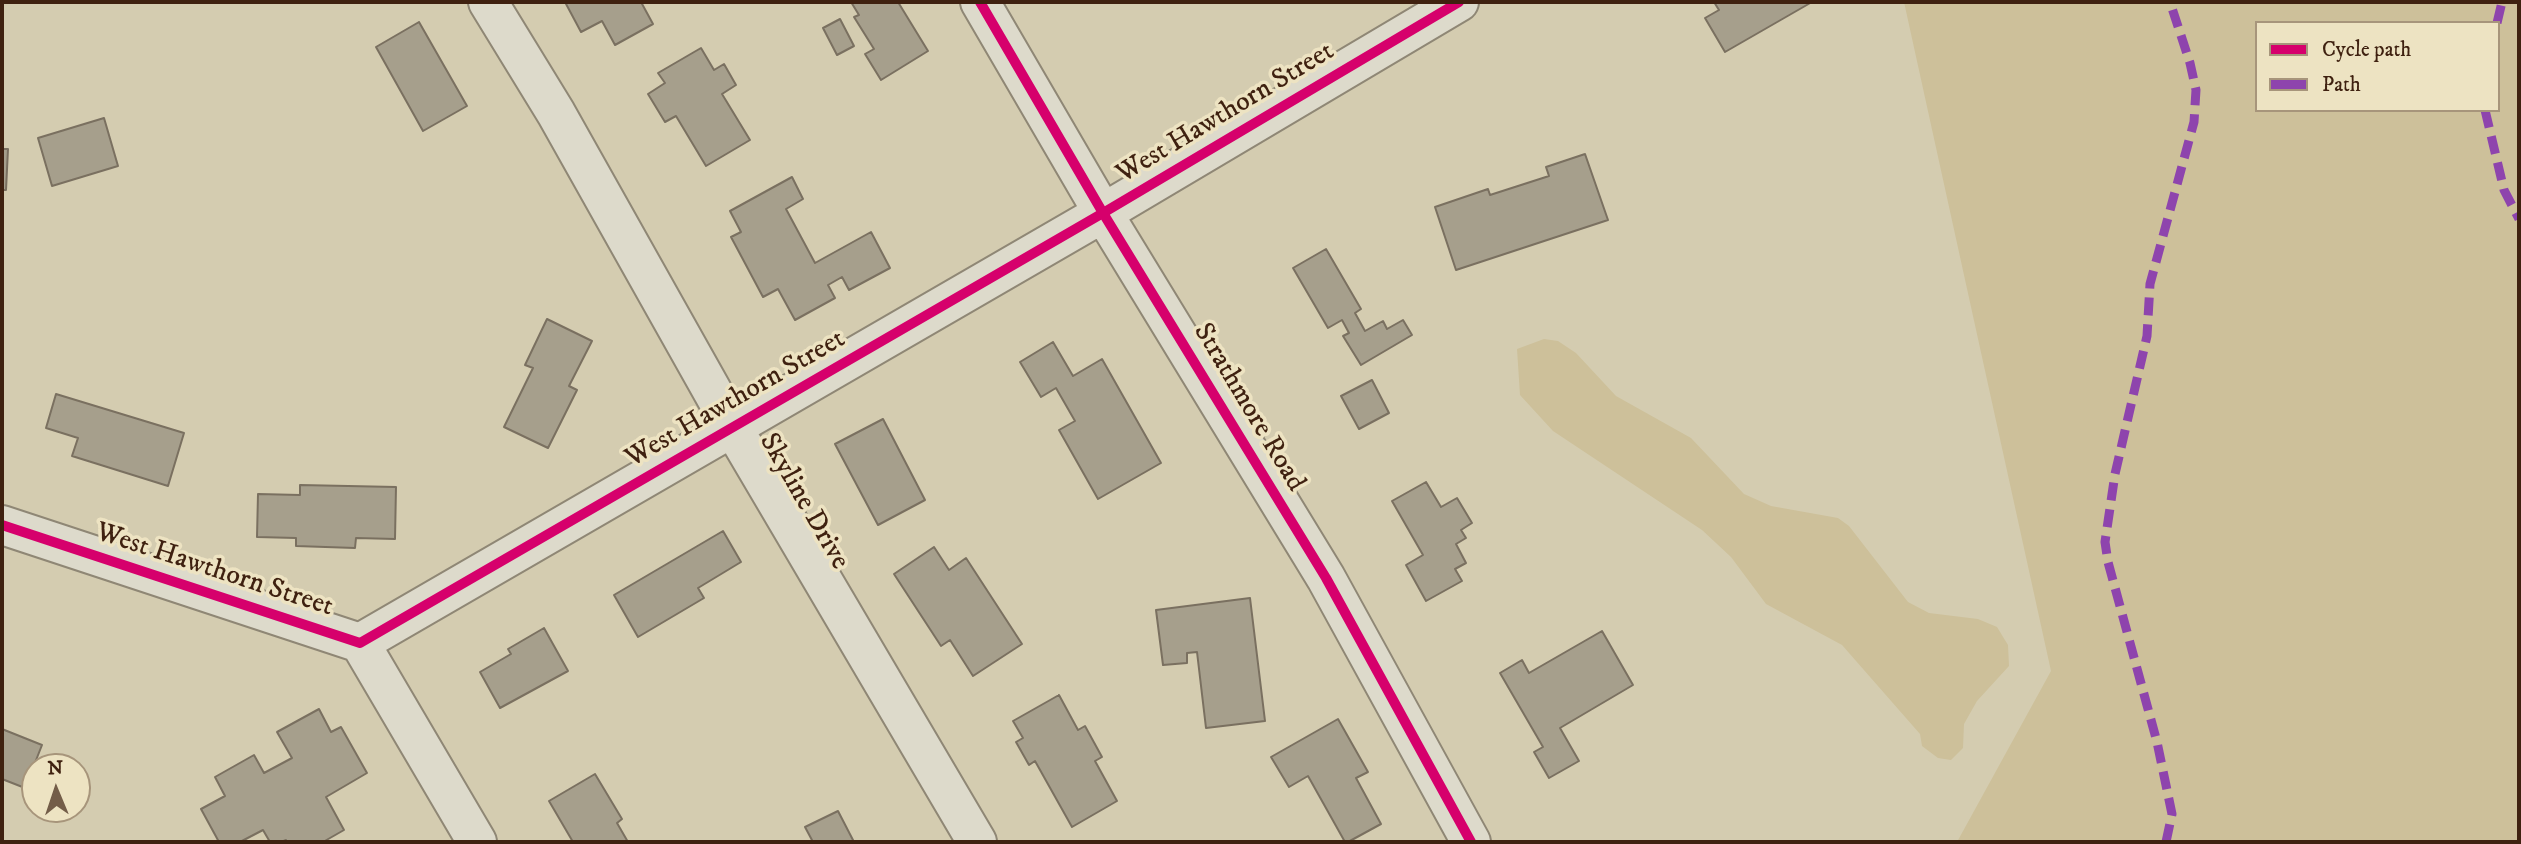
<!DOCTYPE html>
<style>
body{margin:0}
#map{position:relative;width:2521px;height:844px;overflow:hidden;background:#d4ccb0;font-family:"IM FELL DW Pica",serif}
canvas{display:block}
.frame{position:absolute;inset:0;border:4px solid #3f2110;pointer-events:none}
.legend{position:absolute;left:2255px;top:21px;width:245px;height:91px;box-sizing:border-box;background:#ede3c2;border:2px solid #a7957b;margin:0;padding:9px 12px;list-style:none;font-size:21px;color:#3f2110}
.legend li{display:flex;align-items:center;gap:14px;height:35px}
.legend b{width:35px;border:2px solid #a7957b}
.north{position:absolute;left:21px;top:753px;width:70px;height:70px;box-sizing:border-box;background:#ede3c2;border:2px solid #a7957b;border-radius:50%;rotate:358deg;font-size:19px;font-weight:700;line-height:28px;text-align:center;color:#3f2110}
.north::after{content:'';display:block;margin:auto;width:24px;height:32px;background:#735d48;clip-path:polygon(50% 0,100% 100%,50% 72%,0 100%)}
</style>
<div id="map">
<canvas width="2521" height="844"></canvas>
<div class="frame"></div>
<ul class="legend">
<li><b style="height:9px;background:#d6006c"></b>Cycle path</li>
<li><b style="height:9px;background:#8e44ad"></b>Path</li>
</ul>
<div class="north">N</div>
</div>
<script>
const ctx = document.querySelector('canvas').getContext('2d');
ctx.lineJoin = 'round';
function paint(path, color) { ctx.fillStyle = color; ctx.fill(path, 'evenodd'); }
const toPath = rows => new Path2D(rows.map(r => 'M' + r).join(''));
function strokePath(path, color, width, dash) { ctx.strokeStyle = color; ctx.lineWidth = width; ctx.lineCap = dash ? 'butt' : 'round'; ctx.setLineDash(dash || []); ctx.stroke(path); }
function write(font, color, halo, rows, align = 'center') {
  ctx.font = font + ' "IM FELL DW Pica",serif'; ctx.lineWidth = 7; ctx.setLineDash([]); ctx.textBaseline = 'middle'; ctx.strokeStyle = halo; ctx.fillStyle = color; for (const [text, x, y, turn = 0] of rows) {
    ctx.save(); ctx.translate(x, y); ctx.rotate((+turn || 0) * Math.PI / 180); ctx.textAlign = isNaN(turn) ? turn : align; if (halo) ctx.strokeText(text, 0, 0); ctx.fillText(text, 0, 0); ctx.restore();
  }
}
const green = toPath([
 [1904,2,2519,2,2519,842,1957,842,2051,671],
 [2257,23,2498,23,2498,110,2257,110],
 [1544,339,1558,341,1576,353,1616,396,1691,438,1744,494,1771,506,1838,518,1849,526,1908,602,1929,613,1978,619,1997,627,2008,645,2009,666,1977,701,1964,724,1963,748,1951,760,1938,758,1922,746,1920,734,1842,645,1766,604,1731,557,1702,530,1553,431,1520,395,1517,349]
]);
const building = toPath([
 [565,2,641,2,653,24,615,45,602,21,581,32,565,2],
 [851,2,898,2,928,51,881,80,865,54,874,49,854,17,859,15,851,2],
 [1714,2,1812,2,1725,52,1705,18,1719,10,1714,2],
 [840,19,854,46,837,55,823,28,840,19],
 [419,22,467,106,423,131,376,47,419,22],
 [701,48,714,70,724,64,736,85,722,94,750,140,706,166,676,116,665,122,648,94,665,83,658,73,701,48],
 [104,118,118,166,52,186,38,138,104,118],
 [2,149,8,149,6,190,2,190,2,149],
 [1585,154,1608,220,1456,270,1435,207,1488,189,1490,195,1549,176,1546,167,1585,154],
 [792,177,803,199,786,209,815,263,871,232,890,268,849,290,842,277,828,285,835,298,795,320,778,289,763,297,731,237,741,232,730,211,792,177],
 [1326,249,1361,309,1355,313,1365,331,1383,321,1387,329,1403,320,1412,335,1361,365,1343,336,1349,333,1342,320,1328,328,1293,268,1326,249],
 [547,319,592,341,569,386,577,390,548,448,504,427,533,368,525,365,547,319],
 [1053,342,1073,376,1102,359,1161,463,1098,499,1059,430,1075,421,1056,388,1041,397,1020,362,1053,342],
 [1372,380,1389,413,1359,429,1341,396,1372,380],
 [56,394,184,433,168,486,72,456,78,438,46,428,56,394],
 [883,419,925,500,878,525,835,444,883,419],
 [1426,482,1441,507,1457,498,1472,523,1461,530,1466,538,1456,544,1466,563,1455,569,1462,581,1426,601,1406,565,1423,555,1392,501,1426,482],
 [300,485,396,487,395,539,356,538,355,548,296,546,296,538,257,537,258,494,300,495,300,485],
 [723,531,741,562,698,588,704,598,638,637,614,595,723,531],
 [934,547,949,570,966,558,1022,644,973,676,950,640,941,646,894,574,934,547],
 [1250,598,1265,721,1206,728,1197,652,1187,653,1187,663,1163,665,1156,610,1250,598],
 [544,628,568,671,500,708,480,672,511,654,508,649,544,628],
 [1602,631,1633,685,1560,728,1579,761,1549,778,1534,752,1543,747,1500,673,1522,660,1529,673,1602,631],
 [1059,695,1078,730,1085,726,1102,757,1095,761,1117,801,1072,827,1035,761,1029,765,1016,742,1023,738,1013,721,1059,695],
 [319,709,331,732,341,727,367,773,326,797,344,830,323,842,287,842,286,840,281,842,270,842,263,830,240,842,219,842,201,809,225,796,215,777,254,755,264,773,292,758,277,732,319,709],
 [1338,719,1368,772,1356,778,1381,824,1348,842,1345,842,1308,776,1289,787,1271,757,1338,719],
 [2,729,42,745,25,788,2,779,2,729],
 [595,774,622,819,617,823,628,842,573,842,549,801,595,774],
 [838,811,854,842,813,842,805,827,838,811]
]);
const street = toPath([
 [488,2,556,113,733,428,977,842],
 [980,2,1103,213,1326,578,1471,842],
 [2,525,360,643,1103,213,1459,2],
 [360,643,477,842]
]);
const quiet = toPath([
 [2497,23,2502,2],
 [2485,110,2504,190,2519,219],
 [2166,842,2172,814,2157,742,2108,562,2105,542,2115,474,2147,336,2150,284,2194,122,2196,90,2190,63,2170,2]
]);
const cycleway = toPath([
 [980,2,1103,213,1326,578,1471,842],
 [2,525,360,643,1103,213,1459,2]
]);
const streetNames = [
 ["West Hawthorn Street",1226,114,-31],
 ["West Hawthorn Street",736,400,-30],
 ["Strathmore Road",1248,408,59],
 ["Skyline Drive",803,502,60],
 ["West Hawthorn Street",214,571,18]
];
paint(green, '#cdc09a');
paint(building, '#a69f8c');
strokePath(building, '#7a7060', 2);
strokePath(street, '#8f8775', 42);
strokePath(street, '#dddacb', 38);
strokePath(quiet, '#8e44ad', 9, [18, 9]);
strokePath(cycleway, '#d6006c', 10);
write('28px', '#3f2110', '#ede3c2', streetNames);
</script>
